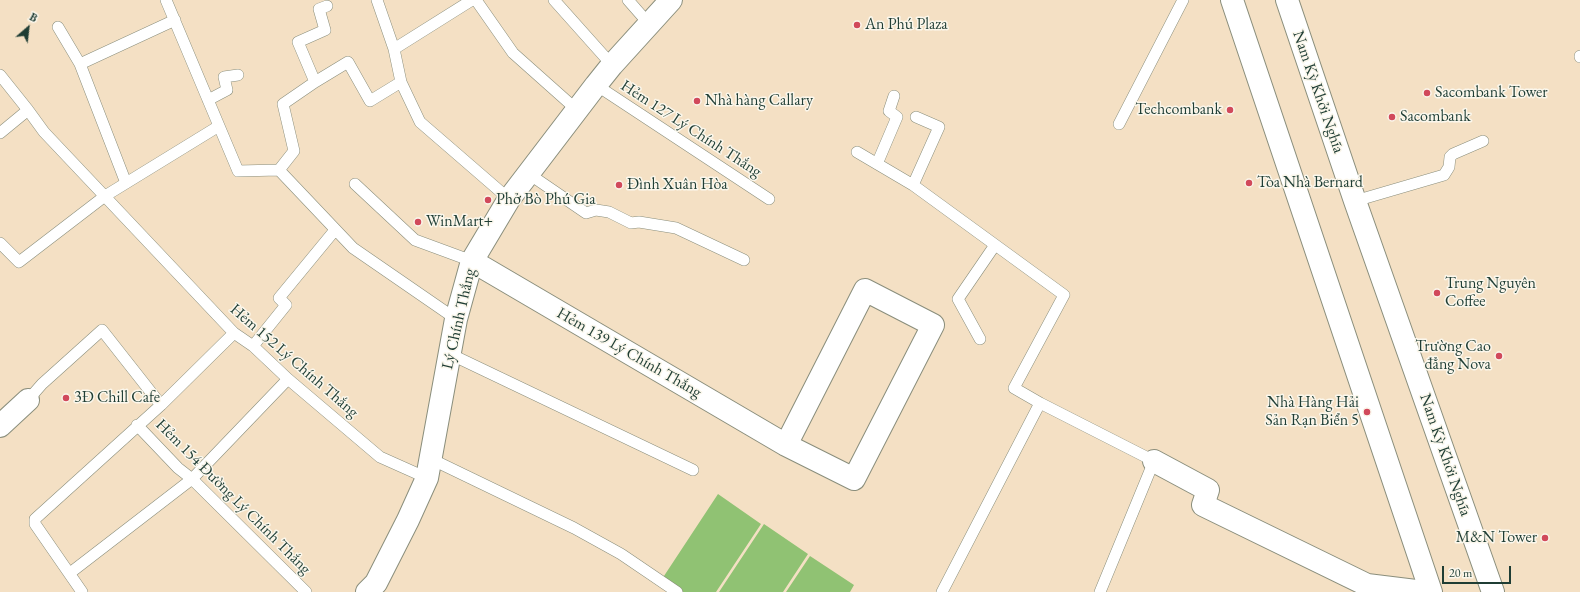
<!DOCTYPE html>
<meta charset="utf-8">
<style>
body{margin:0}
#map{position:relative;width:1580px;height:592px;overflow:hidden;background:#f4e0c4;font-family:"EB Garamond",serif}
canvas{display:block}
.north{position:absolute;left:8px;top:8px;width:40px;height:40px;-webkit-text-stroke:3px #fbf7ec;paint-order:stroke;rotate:28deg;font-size:11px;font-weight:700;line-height:16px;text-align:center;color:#1f3d34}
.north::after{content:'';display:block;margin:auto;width:14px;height:18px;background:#1f3d34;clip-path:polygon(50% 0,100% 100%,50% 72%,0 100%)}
.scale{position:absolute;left:1442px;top:566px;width:69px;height:18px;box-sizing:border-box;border:2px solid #1f3d34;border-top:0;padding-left:5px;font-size:12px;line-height:14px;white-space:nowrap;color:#1f3d34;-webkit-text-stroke:3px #fbf7ec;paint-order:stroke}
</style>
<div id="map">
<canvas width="1580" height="592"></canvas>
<div class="north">B</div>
<div class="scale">20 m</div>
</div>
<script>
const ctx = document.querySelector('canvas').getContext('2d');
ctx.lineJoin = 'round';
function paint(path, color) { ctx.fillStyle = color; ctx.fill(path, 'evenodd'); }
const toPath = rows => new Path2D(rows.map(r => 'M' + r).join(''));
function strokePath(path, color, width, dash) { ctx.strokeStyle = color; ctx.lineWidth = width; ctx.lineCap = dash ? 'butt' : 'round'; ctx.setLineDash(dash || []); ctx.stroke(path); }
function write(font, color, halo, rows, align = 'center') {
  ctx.font = font + ' "EB Garamond",serif'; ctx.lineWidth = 3; ctx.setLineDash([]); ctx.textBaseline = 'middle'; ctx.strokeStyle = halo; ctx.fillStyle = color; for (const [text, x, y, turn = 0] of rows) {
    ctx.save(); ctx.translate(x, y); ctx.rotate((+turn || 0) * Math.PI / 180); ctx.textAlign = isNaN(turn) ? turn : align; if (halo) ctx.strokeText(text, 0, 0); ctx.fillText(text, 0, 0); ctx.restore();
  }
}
const green = toPath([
 [718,494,761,524,716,592,682,592,662,579],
 [764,524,808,554,783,592,719,592],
 [810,556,854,585,850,592,786,592]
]);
const service = toPath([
 [166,0,238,171,279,170,353,248,456,319],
 [377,0,394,49,401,82,420,122,509,199],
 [476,0,513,53,577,110],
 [554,0,612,65],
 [628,0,649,24],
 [58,27,80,64,126,183],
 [394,49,472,0],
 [1580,57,1580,56],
 [80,64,175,20],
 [0,75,28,110,44,132,234,333,253,346,288,379,380,457,427,478],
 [315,82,298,42,325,30,319,9,327,6],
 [596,85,769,199],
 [208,100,227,90,224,77,238,75],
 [1119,124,1183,0],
 [0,133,28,110],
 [857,152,913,185,1064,295,1014,388,1040,403,1154,461,1100,592],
 [877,164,897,117,889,111,894,96],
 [279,170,294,151,283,104,315,82,348,62,370,101,401,82],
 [529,174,586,213,596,210,609,212,631,223,639,222,676,228,744,260],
 [355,184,415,240,472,261],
 [913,185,939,127,916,117],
 [1355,201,1444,175,1449,167,1450,157,1453,154,1483,141],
 [0,243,19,262,105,196,219,126],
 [980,339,958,299,995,245],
 [253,346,286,305,279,298,335,230],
 [450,354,693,470],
 [28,400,42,384,102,330,161,405],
 [137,425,178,468,192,479,306,592],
 [431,459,574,528,621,554,677,592],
 [70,573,192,479,288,379],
 [82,592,35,524,35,519,161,405,234,333],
 [942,592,1040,403]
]);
const minor = toPath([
 [472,261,786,445,854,479,933,325,865,290,786,445],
 [0,426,28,400],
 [1154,461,1208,490,1203,505,1367,585,1424,592]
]);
const secondary = toPath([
 [367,592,376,583,408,520,427,478,456,319,472,261,509,199,596,85,612,65,671,0]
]);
const primary = toPath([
 [1232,0,1431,592],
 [1287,0,1355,201,1493,592]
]);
const markers = [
 [857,25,4,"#d1495b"],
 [1427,93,4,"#d1495b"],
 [697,101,4,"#d1495b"],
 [1230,110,4,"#d1495b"],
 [1392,117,4,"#d1495b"],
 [1249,183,4,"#d1495b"],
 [619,185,4,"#d1495b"],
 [488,200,4,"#d1495b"],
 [418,222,4,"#d1495b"],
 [1437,293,4,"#d1495b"],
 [1499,356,4,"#d1495b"],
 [66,398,4,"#d1495b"],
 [1367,412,4,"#d1495b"],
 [1545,538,4,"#d1495b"]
];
const poiNames = [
 ["An Phú Plaza",865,25],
 ["Sacombank Tower",1435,93],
 ["Nhà hàng Callary",705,101],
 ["Techcombank",1222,110,"right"],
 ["Sacombank",1400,117],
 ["Tòa Nhà Bernard",1257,183],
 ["Đình Xuân Hòa",627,185],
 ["Phở Bò Phú Gia",496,200],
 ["WinMart+",426,222],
 ["Trung Nguyên",1445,284],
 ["Coffee",1445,302],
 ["Trường Cao",1491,347,"right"],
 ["đẳng Nova",1491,365,"right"],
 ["3Đ Chill Cafe",74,398],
 ["Nhà Hàng Hải",1359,403,"right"],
 ["Sản Rạn Biển 5",1359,421,"right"],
 ["M&N Tower",1537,538,"right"]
];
const streetNames = [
 ["Nam Kỳ Khởi Nghĩa",1318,92,71],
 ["Hẻm 127 Lý Chính Thắng",691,129,33],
 ["Lý Chính Thắng",459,319,-77],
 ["Hẻm 139 Lý Chính Thắng",629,353,30],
 ["Hẻm 152 Lý Chính Thắng",294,361,41],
 ["Nam Kỳ Khởi Nghĩa",1445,455,71],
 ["Hẻm 154 Đường Lý Chính Thắng",233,497,45]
];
paint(green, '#90c273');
strokePath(service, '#8a8e7c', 12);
strokePath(minor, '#8a8e7c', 24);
strokePath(secondary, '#8a8e7c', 24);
strokePath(primary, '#8a8e7c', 24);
strokePath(service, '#fff', 11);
strokePath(minor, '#fff', 22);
strokePath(secondary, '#fff', 22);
strokePath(primary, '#fff', 22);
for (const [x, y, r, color] of markers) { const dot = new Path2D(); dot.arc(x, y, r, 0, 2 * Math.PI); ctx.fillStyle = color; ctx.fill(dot); strokePath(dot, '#fbf7ec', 1.5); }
write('16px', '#1f3d34', '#fbf7ec', poiNames, 'left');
write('16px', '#1f3d34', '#fbf7ec', streetNames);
</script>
